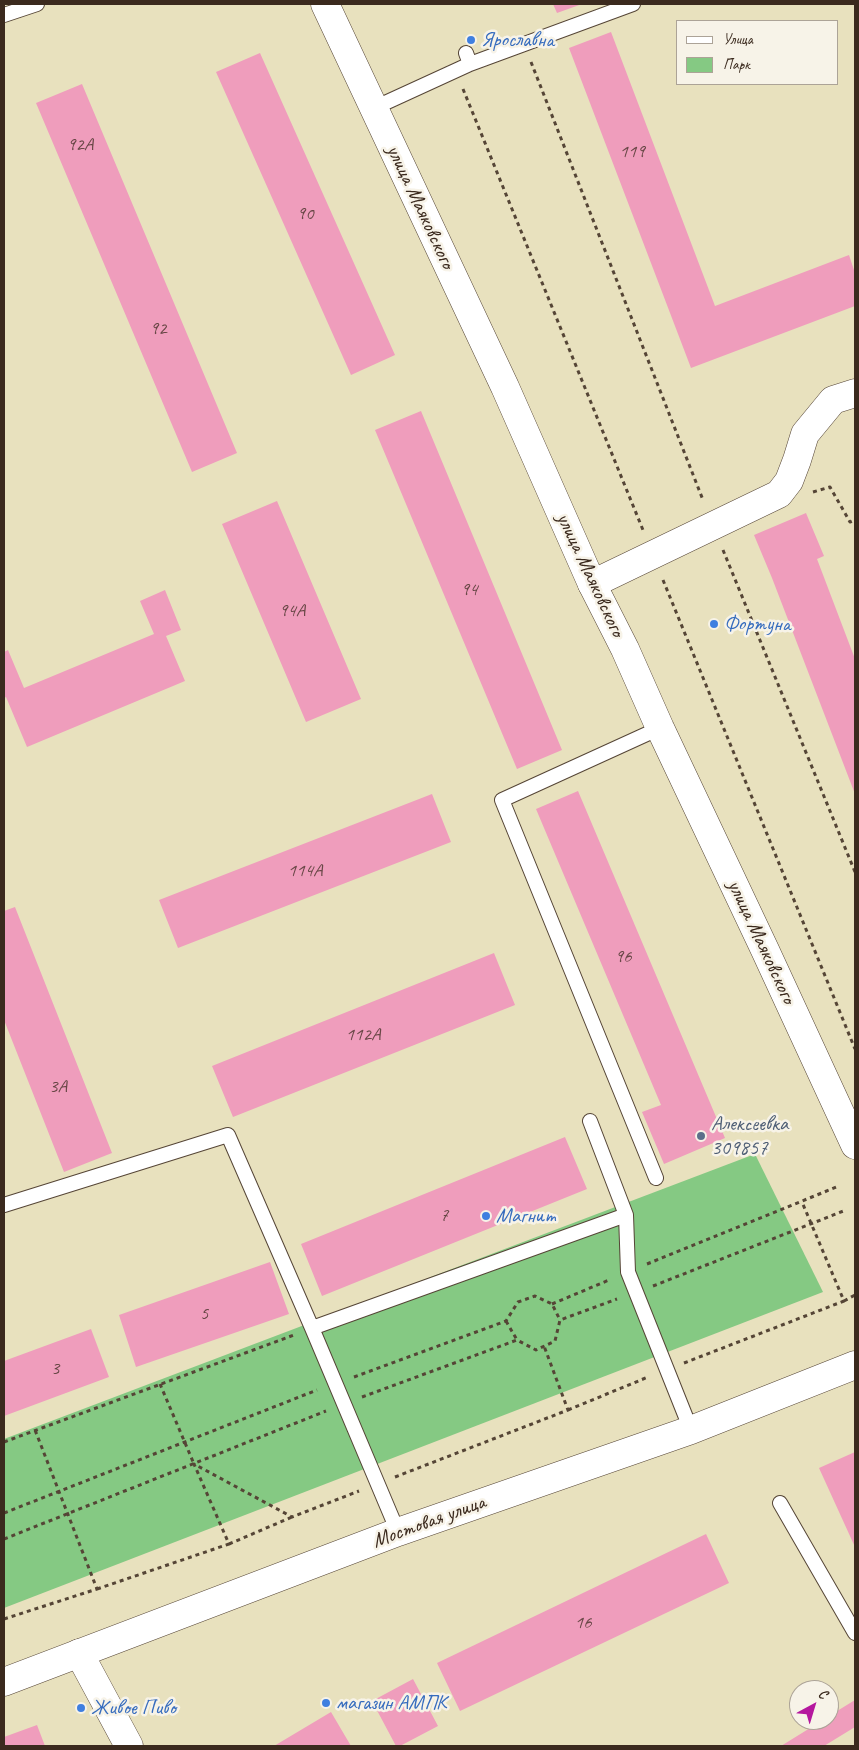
<!DOCTYPE html>
<meta charset="utf-8">
<style>
body{margin:0}
#map{position:relative;width:859px;height:1750px;overflow:hidden;background:#e8e1be;font-family:Caveat,sans-serif}
canvas{display:block}
.frame{position:absolute;inset:0;border:5px solid #3b2a1e;pointer-events:none}
.legend{position:absolute;left:676px;top:20px;width:162px;height:65px;box-sizing:border-box;background:#f7f3e8;border:1px solid #aca397;margin:0;padding:6px 9px;list-style:none;font-size:15px;color:#3b2a1e}
.legend li{display:flex;align-items:center;gap:10px;height:25px}
.legend b{width:25px;border:1px solid #aca397}
.north{position:absolute;left:789px;top:1680px;width:50px;height:50px;box-sizing:border-box;background:#f7f3e8;border:1px solid #aca397;border-radius:50%;rotate:39deg;font-size:14px;font-weight:700;line-height:20px;text-align:center;color:#3b2a1e}
.north::after{content:'';display:block;margin:auto;width:18px;height:22px;background:#b5179e;clip-path:polygon(50% 0,100% 100%,50% 72%,0 100%)}
</style>
<div id="map">
<canvas width="859" height="1750"></canvas>
<div class="frame"></div>
<ul class="legend">
<li><b style="height:6px;background:#fff"></b>Улица</li>
<li><b style="height:14px;background:#85c983"></b>Парк</li>
</ul>
<div class="north">С</div>
</div>
<script>
const ctx = document.querySelector('canvas').getContext('2d');
ctx.lineJoin = 'round';
function paint(path, color) { ctx.fillStyle = color; ctx.fill(path, 'evenodd'); }
const toPath = rows => new Path2D(rows.map(r => 'M' + r).join(''));
function strokePath(path, color, width, dash) { ctx.strokeStyle = color; ctx.lineWidth = width; ctx.lineCap = dash ? 'butt' : 'round'; ctx.setLineDash(dash || []); ctx.stroke(path); }
function write(font, color, halo, rows, align = 'center') {
  ctx.font = font + ' Caveat,sans-serif'; ctx.lineWidth = 5; ctx.setLineDash([]); ctx.textBaseline = 'middle'; ctx.strokeStyle = halo; ctx.fillStyle = color; for (const [text, x, y, turn = 0] of rows) {
    ctx.save(); ctx.translate(x, y); ctx.rotate((+turn || 0) * Math.PI / 180); ctx.textAlign = isNaN(turn) ? turn : align; if (halo) ctx.strokeText(text, 0, 0); ctx.fillText(text, 0, 0); ctx.restore();
  }
}
const green = toPath([
 [755,1154,823,1292,4,1608,4,1439]
]);
const building = toPath([
 [553,4,582,4,557,13],
 [611,32,715,306,849,255,855,273,855,306,691,368,569,48],
 [260,53,395,355,351,375,216,72],
 [82,84,237,453,192,472,36,103],
 [421,411,562,750,517,769,375,430],
 [277,501,361,699,306,722,222,524],
 [806,513,824,556,817,559,855,659,855,794,772,578,754,535],
 [165,590,181,630,166,636,185,681,27,747,6,697,4,698,4,652,8,650,24,688,154,634,140,601],
 [578,791,725,1138,664,1164,642,1112,661,1105,536,809],
 [432,794,451,842,178,948,159,900],
 [15,907,112,1153,64,1172,4,1020,4,911],
 [494,953,515,1005,233,1117,212,1066],
 [565,1137,587,1189,322,1296,301,1244],
 [270,1262,289,1314,136,1367,119,1315],
 [91,1329,109,1377,4,1416,4,1361],
 [855,1452,855,1547,819,1468],
 [706,1534,729,1583,460,1711,437,1663],
 [413,1679,438,1726,400,1746,396,1746,372,1701],
 [855,1700,855,1727,824,1746,781,1746,823,1720,829,1720,829,1716],
 [331,1712,351,1746,274,1746],
 [37,1725,45,1746,4,1746,4,1737]
]);
const path = toPath([
 [531,62,703,500],
 [463,89,643,530],
 [813,492,830,487,850,522,855,520],
 [723,550,855,872],
 [663,580,855,1049],
 [647,1264,839,1186],
 [653,1286,846,1210],
 [844,1301,855,1295],
 [552,1304,609,1280],
 [506,1321,517,1340],
 [684,1363,844,1301,802,1202],
 [354,1377,506,1321,518,1302,535,1296,552,1304,560,1320],
 [160,1384,194,1464],
 [362,1397,517,1340,536,1350,555,1341,560,1320,617,1299],
 [568,1410,648,1377],
 [4,1442,294,1335],
 [395,1477,568,1410,544,1346],
 [4,1513,317,1390],
 [4,1539,326,1411],
 [229,1544,292,1517],
 [97,1589,229,1544,194,1464,292,1517,359,1491],
 [4,1619,97,1589,35,1430]
]);
const service = toPath([
 [4,15,37,4],
 [466,53,470,64],
 [374,108,470,64,633,4],
 [590,1121,626,1215,628,1272,691,1430],
 [656,1178,502,800,660,728],
 [4,1205,228,1135,312,1328,398,1532],
 [312,1328,626,1215],
 [780,1503,855,1633]
]);
const minor = toPath([
 [592,584,779,494,789,481,797,460,805,434,833,400,855,393],
 [79,1653,129,1746]
]);
const tertiary = toPath([
 [325,4,505,387,592,584,625,649,660,728,765,950,855,1145],
 [4,1682,398,1532,691,1430,855,1365]
]);
const markers = [
 [471,40,5,"#3f7fe0"],
 [714,624,5,"#3f7fe0"],
 [701,1136,5,"#5c6f8a"],
 [486,1216,5,"#3f7fe0"],
 [326,1703,5,"#3f7fe0"],
 [81,1708,5,"#3f7fe0"]
];
const numberNames = [
 ["92А",80,145],
 ["119",632,152],
 ["90",305,214],
 ["92",158,329],
 ["94",469,590],
 ["94А",292,611],
 ["114А",305,871],
 ["96",623,957],
 ["112А",363,1035],
 ["3А",58,1087],
 ["7",444,1216],
 ["5",204,1314],
 ["3",55,1369],
 ["16",583,1623]
];
const shopNames = [
 ["Ярославна",481,40],
 ["Фортуна",724,624],
 ["Магнит",496,1216],
 ["магазин АМПК",336,1703],
 ["Живое Пиво",91,1708]
];
const streetNames = [
 ["улица Маяковского",420,207,65],
 ["улица Маяковского",590,575,65],
 ["улица Маяковского",761,942,65],
 ["Мостовая улица",429,1522,-20]
];
const serviceNames = [
 ["Алексеевка",711,1124],
 ["309857",711,1148]
];
paint(green, '#85c983');
paint(building, '#ef9dbc');
strokePath(service, '#554536', 16);
strokePath(minor, '#554536', 29);
strokePath(tertiary, '#554536', 29);
strokePath(path, '#554536', 3, [4, 4]);
strokePath(service, '#fff', 14);
strokePath(minor, '#fff', 28);
strokePath(tertiary, '#fff', 28);
for (const [x, y, r, color] of markers) { const dot = new Path2D(); dot.arc(x, y, r, 0, 2 * Math.PI); ctx.fillStyle = color; ctx.fill(dot); strokePath(dot, '#f7f3e8', 2); }
write('19px', '#684746', null, numberNames);
write('21px', '#366cbe', '#f7f3e8', shopNames, 'left');
write('21px', '#3b2a1e', '#f7f3e8', streetNames);
write('21px', '#4e5e75', '#f7f3e8', serviceNames, 'left');
</script>
